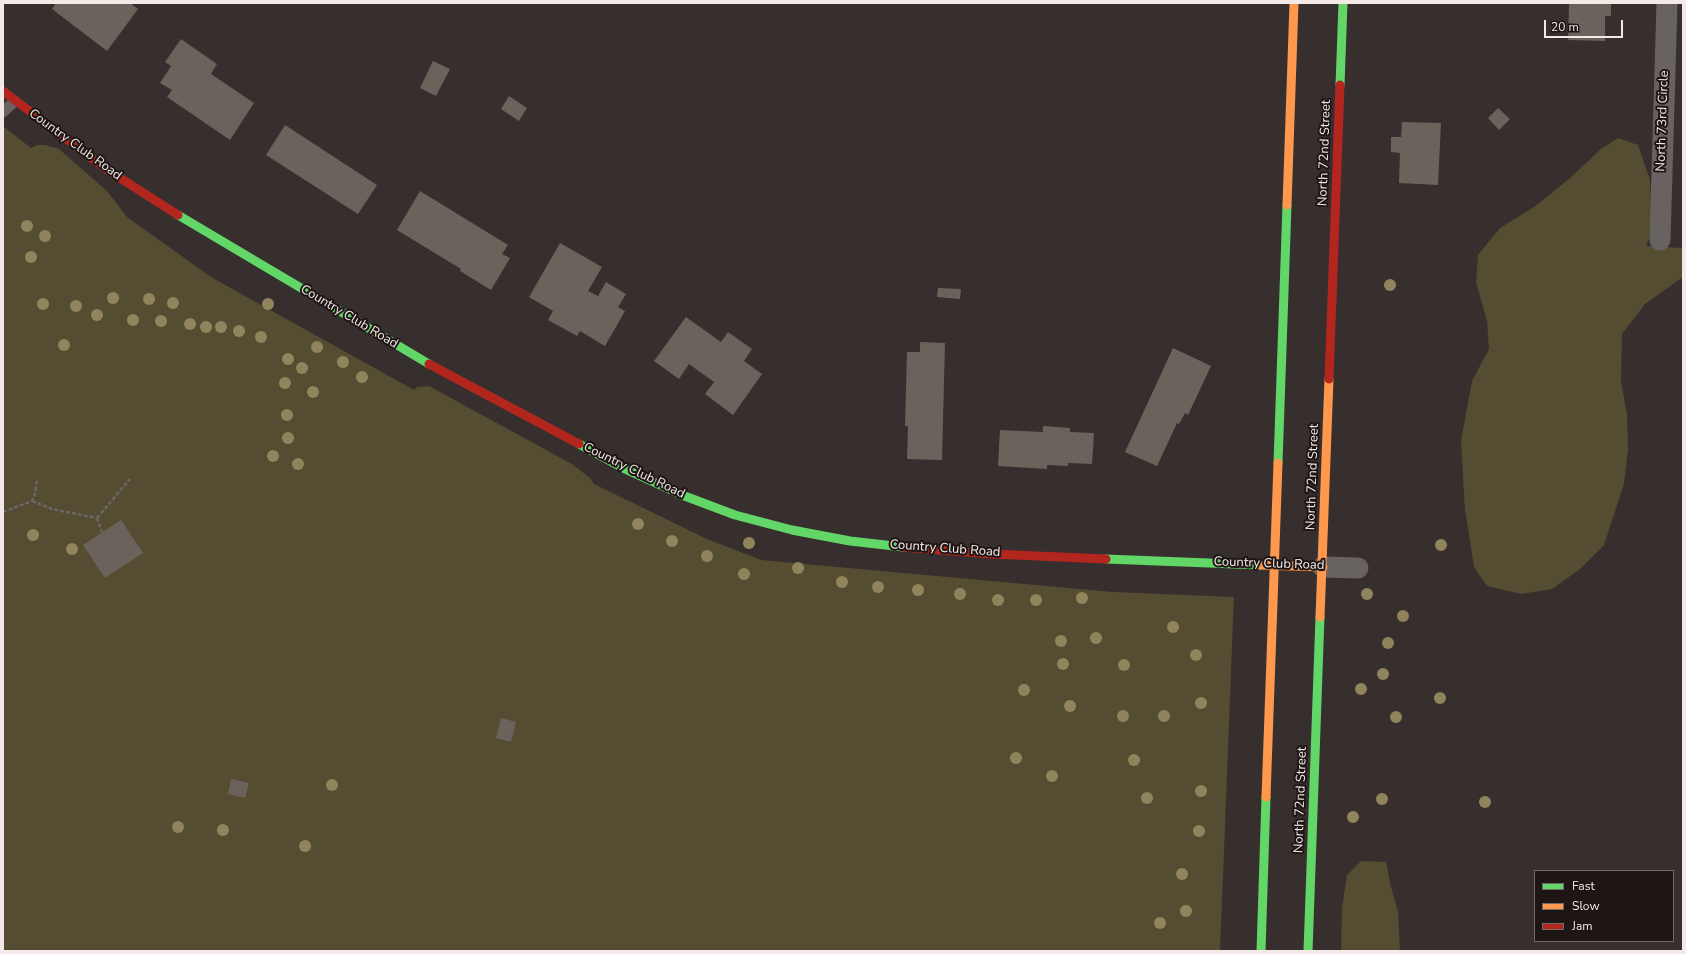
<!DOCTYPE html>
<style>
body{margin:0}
#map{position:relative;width:1686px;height:954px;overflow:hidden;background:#362f2e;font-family:"Nunito Sans",sans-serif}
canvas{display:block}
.frame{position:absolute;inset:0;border:4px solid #f3e9e7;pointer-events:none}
.legend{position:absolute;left:1534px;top:870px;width:140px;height:72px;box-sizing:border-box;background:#1d1615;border:1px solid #736a69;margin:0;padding:5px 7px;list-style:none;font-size:12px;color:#f3e9e7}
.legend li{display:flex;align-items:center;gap:8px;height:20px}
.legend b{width:20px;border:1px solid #736a69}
.scale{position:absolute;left:1544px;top:20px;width:79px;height:18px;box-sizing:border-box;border:2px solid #f3e9e7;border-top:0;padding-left:5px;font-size:12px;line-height:14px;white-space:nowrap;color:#f3e9e7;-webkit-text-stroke:3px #1d1615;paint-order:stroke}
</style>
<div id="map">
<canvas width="1686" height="954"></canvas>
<div class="frame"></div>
<ul class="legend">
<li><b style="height:5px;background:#63d668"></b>Fast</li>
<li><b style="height:5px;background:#ff974d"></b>Slow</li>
<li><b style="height:5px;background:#b3261e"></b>Jam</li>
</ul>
<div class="scale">20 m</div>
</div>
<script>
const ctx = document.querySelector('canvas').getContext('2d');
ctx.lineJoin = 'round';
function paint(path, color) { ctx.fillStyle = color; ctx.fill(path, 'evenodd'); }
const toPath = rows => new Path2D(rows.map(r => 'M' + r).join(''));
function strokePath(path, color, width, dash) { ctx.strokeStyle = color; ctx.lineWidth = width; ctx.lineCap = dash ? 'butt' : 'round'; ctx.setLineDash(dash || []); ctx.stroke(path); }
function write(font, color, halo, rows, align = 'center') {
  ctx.font = font + ' "Nunito Sans",sans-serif'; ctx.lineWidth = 4; ctx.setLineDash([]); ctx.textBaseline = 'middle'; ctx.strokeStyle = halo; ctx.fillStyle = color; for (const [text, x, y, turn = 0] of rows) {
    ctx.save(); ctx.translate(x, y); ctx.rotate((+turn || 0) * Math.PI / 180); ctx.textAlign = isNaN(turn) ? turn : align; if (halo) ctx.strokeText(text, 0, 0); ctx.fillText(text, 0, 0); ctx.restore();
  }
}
const green = toPath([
 [3,126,31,148,37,145,45,145,59,149,107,191,127,217,211,277,414,390,417,387,429,386,572,464,590,478,594,484,707,539,761,560,1113,592,1234,597,1220,951,3,951],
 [1618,138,1638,145,1650,180,1652,232,1646,246,1683,248,1683,277,1645,304,1622,334,1621,381,1627,415,1628,449,1624,484,1604,545,1580,569,1552,589,1521,594,1487,586,1474,567,1465,510,1461,441,1472,381,1489,349,1487,321,1476,282,1478,255,1500,228,1534,207,1569,179,1601,149],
 [1361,861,1386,862,1391,887,1398,912,1400,951,1341,951,1342,908,1347,875]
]);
const building = toPath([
 [52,3,130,3,138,9,107,51,52,9,55,5],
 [1569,3,1611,3,1611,16,1605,16,1605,41,1568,40],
 [181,39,217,64,211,74,254,103,230,140,167,97,172,90,160,83,171,66,165,62],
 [433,61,450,69,436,96,420,88],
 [509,96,527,108,519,121,501,109],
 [1498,108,1510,119,1499,130,1488,118],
 [1402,122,1441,123,1438,185,1399,183,1400,153,1391,152,1391,137,1401,137],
 [285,125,377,185,358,214,266,155],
 [420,191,508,245,502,254,510,258,491,290,460,271,461,269,397,230],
 [560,243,602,267,588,291,598,296,606,282,626,294,618,307,625,311,605,346,580,331,577,336,548,320,553,311,529,297],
 [938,288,961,289,960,299,937,297],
 [686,317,721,342,728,332,752,349,744,361,762,374,733,415,705,394,714,382,689,364,679,379,654,361],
 [920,342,945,343,942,460,907,459,908,426,905,426,907,352,920,352],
 [1173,348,1211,366,1188,415,1185,413,1179,424,1177,423,1157,466,1125,452],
 [1043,426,1070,428,1070,432,1094,433,1092,464,1068,463,1068,466,1047,465,1047,469,998,466,1000,430,1043,432],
 [121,520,143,553,105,578,83,545],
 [501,718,516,722,511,742,496,738],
 [231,779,249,783,245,798,228,794]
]);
const path = toPath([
 [32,501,52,509,97,518],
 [3,512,32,501,35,494,37,481],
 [97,518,130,479],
 [97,518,102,532]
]);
const lane = toPath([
 [3,112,15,101]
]);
const street = toPath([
 [1660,240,1667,3],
 [1323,567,1358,568]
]);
const fast = toPath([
 [1340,85,1343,3],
 [178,215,429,364],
 [579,444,625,469,682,495,735,515,792,530,850,541,903,547],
 [1278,463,1287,205],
 [1106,559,1260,565],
 [1261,951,1266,797],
 [1308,951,1320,617]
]);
const slow = toPath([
 [1287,205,1294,3],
 [1260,565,1323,567],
 [1320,617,1329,379],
 [1266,797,1278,463]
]);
const jam = toPath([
 [3,91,106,169,178,215],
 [429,364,579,444],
 [1329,379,1340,85],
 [903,547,991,554,1106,559]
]);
const trees = [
 [27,226],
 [45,236],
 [31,257],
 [1390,285],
 [113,298],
 [149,299],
 [173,303],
 [43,304],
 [268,304],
 [76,306],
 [97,315],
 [133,320],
 [161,321],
 [190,324],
 [206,327],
 [221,327],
 [239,331],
 [261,337],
 [64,345],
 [317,347],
 [288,359],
 [343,362],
 [302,368],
 [362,377],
 [285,383],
 [313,392],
 [287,415],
 [288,438],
 [273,456],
 [298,464],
 [638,524],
 [33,535],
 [672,541],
 [749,543],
 [1441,545],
 [72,549],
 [707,556],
 [798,568],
 [744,574],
 [842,582],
 [878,587],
 [918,590],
 [960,594],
 [1367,594],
 [1082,598],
 [998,600],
 [1036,600],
 [1403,616],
 [1173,627],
 [1096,638],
 [1061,641],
 [1388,643],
 [1196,655],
 [1063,664],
 [1124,665],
 [1383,674],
 [1361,689],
 [1024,690],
 [1440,698],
 [1201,703],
 [1070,706],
 [1123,716],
 [1164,716],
 [1396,717],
 [1016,758],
 [1134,760],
 [1052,776],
 [332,785],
 [1201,791],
 [1147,798],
 [1382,799],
 [1485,802],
 [1353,817],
 [178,827],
 [223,830],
 [1199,831],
 [305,846],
 [1182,874],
 [1186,911],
 [1160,923]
];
const streetNames = [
 ["North 73rd Circle",1663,121,-88],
 ["Country Club Road",75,145,36],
 ["North 72nd Street",1325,153,-88],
 ["Country Club Road",349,317,31],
 ["Country Club Road",634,471,26],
 ["North 72nd Street",1313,477,-88],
 ["Country Club Road",945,549,4],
 ["Country Club Road",1269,564,2],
 ["North 72nd Street",1301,800,-88]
];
paint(green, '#544d31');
paint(building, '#6c625c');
strokePath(path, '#6c6666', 2.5, [4, 2]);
strokePath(lane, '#686261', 11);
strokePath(street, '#686261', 21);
strokePath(fast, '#63d668', 9);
strokePath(slow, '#ff974d', 9);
strokePath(jam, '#b3261e', 9);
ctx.fillStyle = '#90845d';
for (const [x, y] of trees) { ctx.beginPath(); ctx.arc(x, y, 6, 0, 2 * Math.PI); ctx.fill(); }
write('13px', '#f3e9e7', '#1d1615', streetNames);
</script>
